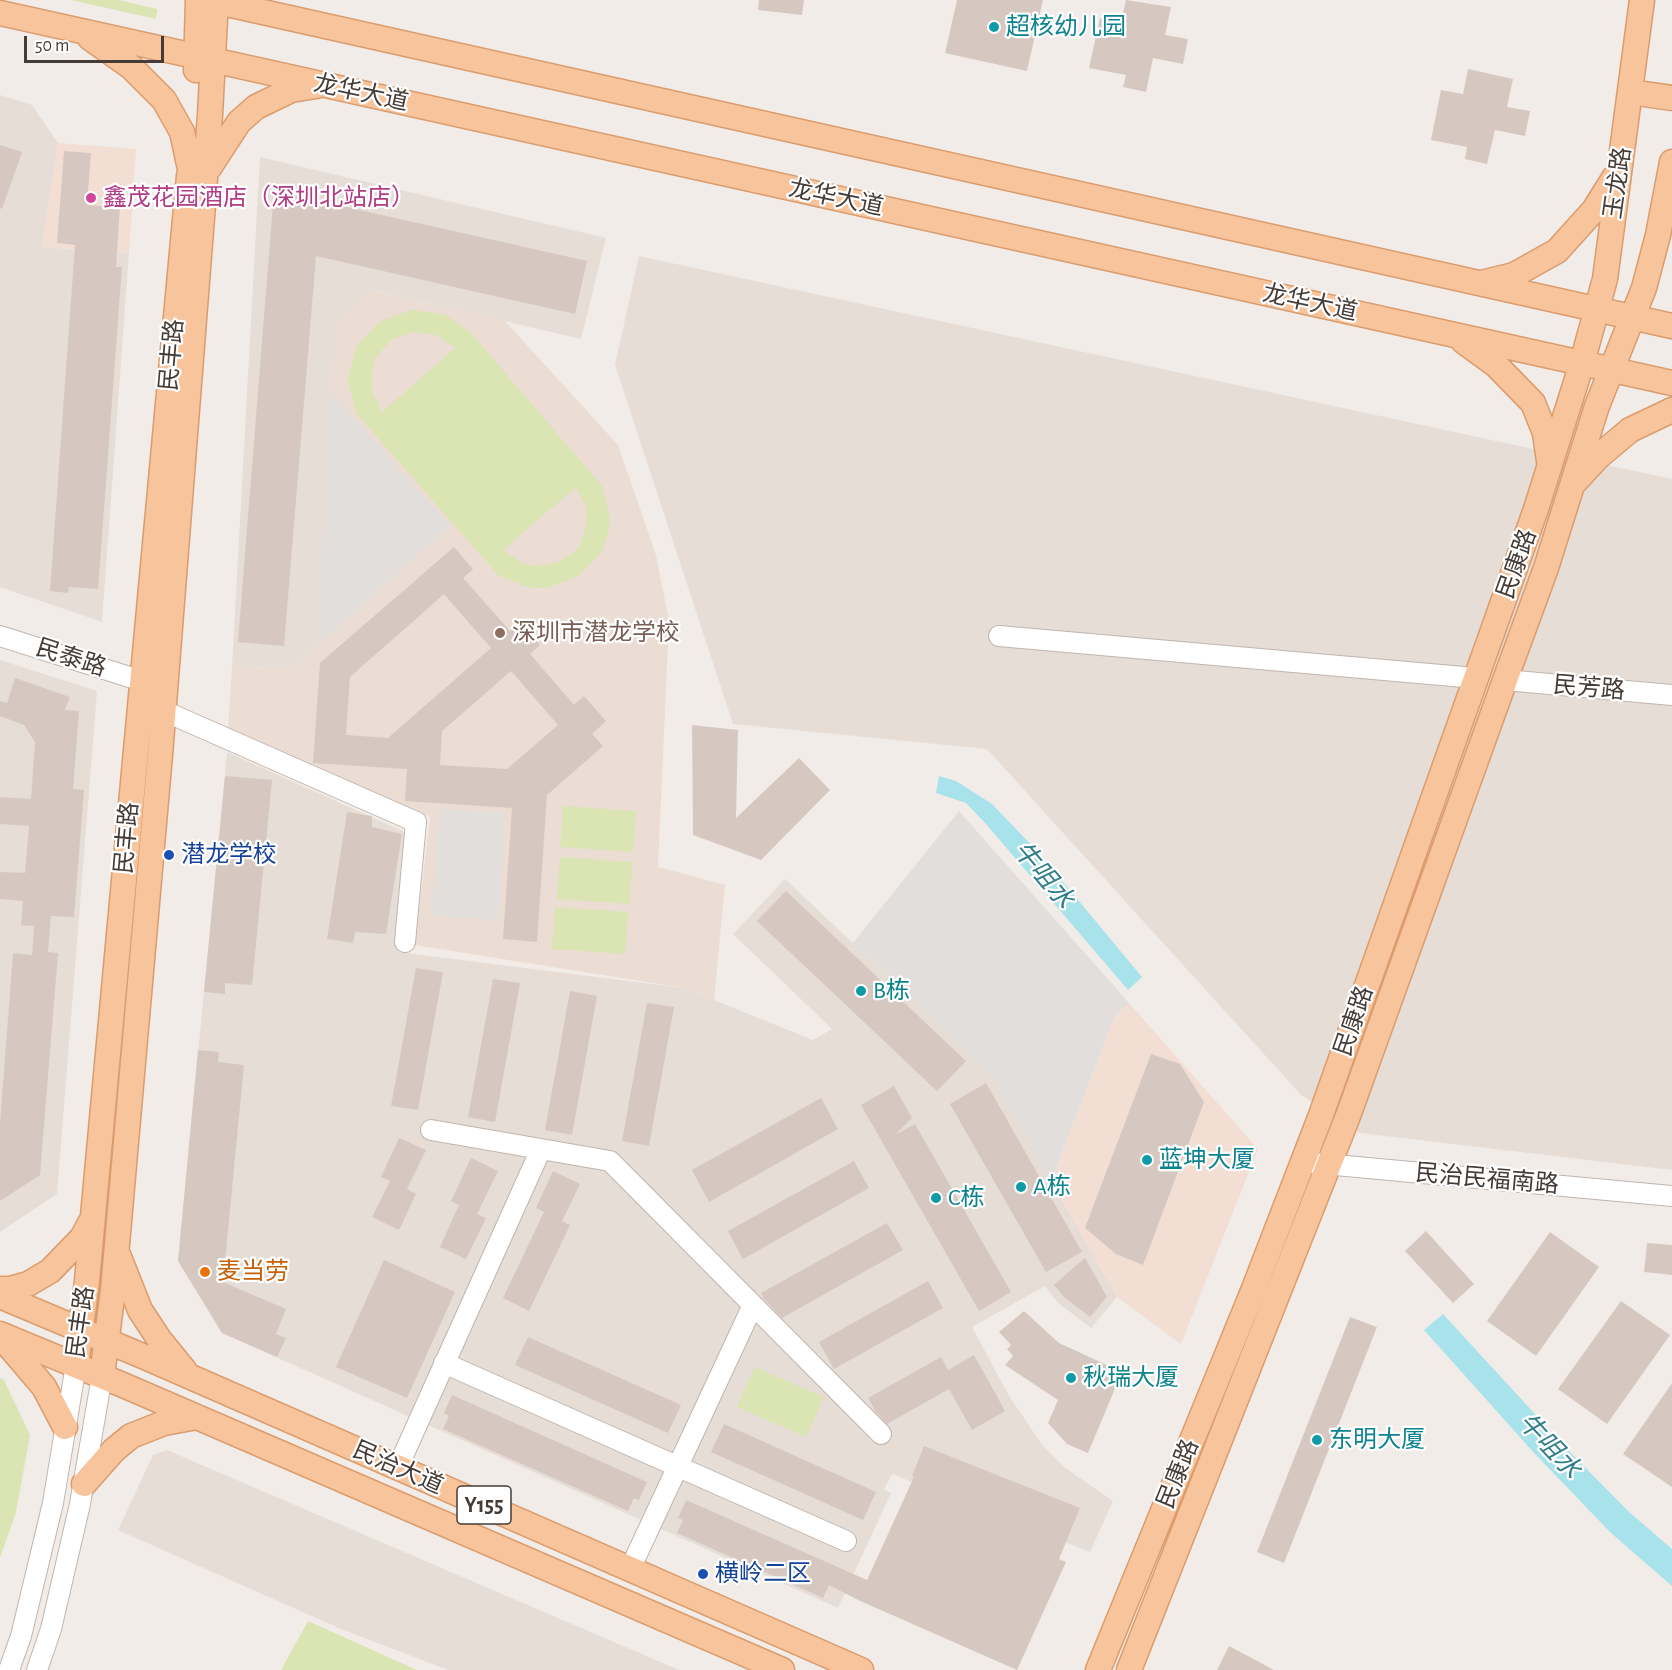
<!DOCTYPE html>
<meta charset="utf-8">
<style>
body{margin:0}
#map{position:relative;width:1672px;height:1670px;overflow:hidden;background:#f2ece8;font-family:"Alegreya Sans",sans-serif}
canvas{display:block}
.scale{position:absolute;left:24px;top:36px;width:140px;height:27px;box-sizing:border-box;border:3px solid #453c37;border-top:0;padding-left:8px;font-size:18px;line-height:21px;white-space:nowrap;color:#453c37;-webkit-text-stroke:4px #fff;paint-order:stroke}
</style>
<div id="map">
<canvas width="1672" height="1670"></canvas>
<div class="scale">50 m</div>
</div>
<script>
const ctx = document.querySelector('canvas').getContext('2d');
ctx.lineJoin = 'round';
function paint(path, color) { ctx.fillStyle = color; ctx.fill(path, 'evenodd'); }
const toPath = rows => new Path2D(rows.map(r => 'M' + r).join(''));
function strokePath(path, color, width, dash) { ctx.strokeStyle = color; ctx.lineWidth = width; ctx.lineCap = dash ? 'butt' : 'round'; ctx.setLineDash(dash || []); ctx.stroke(path); }
function write(font, color, halo, rows, align = 'center') {
  ctx.font = font + ' "Alegreya Sans","Noto Sans SC",sans-serif'; ctx.lineWidth = 4.5; ctx.setLineDash([]); ctx.textBaseline = 'middle'; ctx.strokeStyle = halo; ctx.fillStyle = color; for (const [text, x, y, turn = 0] of rows) {
    ctx.save(); ctx.translate(x, y); ctx.rotate((+turn || 0) * Math.PI / 180); ctx.textAlign = isNaN(turn) ? turn : align; if (halo) ctx.strokeText(text, 0, 0); ctx.fillText(text, 0, 0); ctx.restore();
  }
}
const residential = toPath([
 [0,95,32,105,58,143,42,247,129,253,102,622,0,587],
 [260,157,606,238,581,339,372,290,450,526,292,669,232,666],
 [639,256,1672,479,1672,1170,1360,1133,1301,1095,987,749,733,724,615,365],
 [0,660,97,691,57,1194,0,1232],
 [227,752,418,838,398,952,684,988,813,1040,832,1029,733,934,785,879,990,1072,1117,1297,1091,1328,1058,1303,1045,1286,972,1327,1009,1396,1043,1446,1064,1467,1113,1501,1090,1552,892,1474,884,1490,891,1493,838,1608,222,1333,178,1261],
 [167,1450,679,1670,448,1670,341,1629,118,1530,153,1455]
]);
const commercial = toPath([
 [58,143,136,149,129,253,42,247],
 [1129,1003,1258,1149,1181,1344,1117,1297,1051,1181,1114,1018]
]);
const education = toPath([
 [371,290,505,321,618,445,656,555,669,621,658,867,725,885,714,1000,684,988,415,945,430,817,228,730,232,666,292,669,450,526,331,393,335,322]
]);
const green = toPath([
 [71,0,118,0,157,9,156,19],
 [411,310,444,314,471,333,602,486,610,519,608,535,602,551,579,576,547,588,530,588,499,576,356,413,348,380,356,347,379,322],
 [413,332,436,335,455,348,382,412,372,391,372,368,376,357,391,340],
 [576,487,586,507,587,518,582,541,575,551,556,563,533,566,522,563,503,550],
 [563,806,636,811,633,852,560,847],
 [560,857,632,862,630,904,557,899],
 [555,907,628,912,625,954,552,949],
 [755,1367,824,1397,806,1437,737,1407],
 [0,1378,4,1380,30,1435,16,1512,0,1558],
 [308,1621,417,1670,281,1670]
]);
const parking = toPath([
 [331,393,450,526,317,646],
 [439,809,505,813,498,920,432,916],
 [959,811,1129,1003,1114,1018,1051,1181,990,1072,853,943]
]);
const water = toPath([
 [939,776,956,781,992,804,1039,853,1142,977,1128,990,986,824,966,803,936,793],
 [1443,1314,1569,1451,1628,1511,1672,1549,1672,1586,1611,1533,1535,1454,1424,1330]
]);
const building = toPath([
 [759,0,804,0,802,15,758,10],
 [957,0,1043,0,1027,71,945,53],
 [1126,0,1171,7,1165,35,1188,39,1183,64,1153,58,1146,92,1123,87,1126,75,1089,68,1100,18,1121,22],
 [1468,69,1513,79,1507,107,1530,111,1525,136,1495,130,1487,164,1465,159,1467,147,1431,140,1441,90,1463,94],
 [0,145,22,152,2,209,0,208],
 [64,151,91,153,87,205,120,207,116,267,122,267,98,589,69,587,68,593,50,591,75,245,57,243],
 [288,194,587,261,575,314,316,256,284,646,238,642,273,204,278,196],
 [454,547,473,569,463,578,510,631,520,622,540,645,530,654,574,705,584,696,606,721,592,734,603,746,547,795,537,942,503,939,512,808,405,801,407,769,313,763,320,663],
 [444,594,491,648,388,738,346,735,350,677],
 [511,671,558,725,507,769,440,765,442,731],
 [15,678,70,697,65,710,79,711,73,789,84,790,74,917,51,916,48,952,58,953,40,1175,0,1201,0,1124,13,953,32,955,34,926,21,925,23,901,0,899,0,872,25,873,29,826,0,824,0,797,31,799,35,742,24,725,0,716,0,701,7,703],
 [692,725,738,730,736,818,799,758,830,790,761,860,693,835],
 [225,776,272,780,252,985,225,983,225,994,204,992],
 [347,812,372,816,372,827,402,834,386,934,355,932,353,943,327,939],
 [786,891,966,1061,937,1091,757,921],
 [416,968,443,972,418,1110,391,1106],
 [493,979,520,983,495,1122,468,1117],
 [570,991,597,996,572,1135,545,1130],
 [647,1003,674,1007,649,1146,622,1141],
 [198,1050,219,1052,218,1062,244,1065,223,1282,286,1309,276,1334,286,1338,277,1357,222,1333,178,1261],
 [1151,1054,1180,1064,1204,1102,1143,1265,1116,1254,1085,1228],
 [986,1083,1082,1252,1046,1272,950,1104],
 [894,1086,912,1118,895,1135,915,1124,1011,1292,979,1311,861,1105],
 [821,1098,838,1129,709,1202,692,1170],
 [399,1138,426,1150,407,1189,416,1194,399,1230,372,1217,390,1181,381,1177],
 [471,1158,498,1171,477,1214,486,1218,466,1259,440,1247,459,1205,451,1201],
 [854,1161,869,1188,743,1259,728,1231],
 [553,1171,580,1184,562,1221,570,1225,529,1311,503,1298,544,1212,536,1208],
 [887,1223,903,1250,782,1318,764,1299,761,1293],
 [1426,1231,1474,1284,1453,1303,1405,1251],
 [1550,1232,1599,1267,1536,1356,1487,1321],
 [1647,1243,1672,1245,1672,1275,1644,1272],
 [1085,1258,1107,1297,1090,1317,1064,1297,1054,1285],
 [384,1260,455,1292,407,1398,336,1367],
 [928,1281,943,1308,834,1369,819,1342],
 [1621,1301,1670,1335,1607,1424,1558,1389],
 [1024,1311,1059,1343,1122,1372,1088,1453,1067,1444,1048,1423,1058,1400,1005,1365,1013,1356,1007,1349,1011,1345,999,1332],
 [1350,1317,1377,1327,1284,1563,1257,1552],
 [528,1337,681,1405,668,1433,515,1365],
 [974,1355,1005,1411,972,1430,949,1389,887,1424,876,1412,868,1398,941,1357,948,1370],
 [1672,1383,1672,1487,1623,1454],
 [452,1395,647,1482,639,1500,634,1498,628,1511,443,1429,449,1416,444,1413],
 [724,1424,876,1492,863,1520,711,1452],
 [924,1446,1080,1508,1059,1559,1066,1562,1017,1670,858,1600,829,1585,823,1598,677,1533,683,1520,678,1518,686,1500,867,1580,914,1477,912,1476],
 [1229,1646,1274,1670,1217,1670]
]);
const minor = toPath([
 [0,636,142,681],
 [999,636,1475,678],
 [1505,680,1672,695],
 [164,711,416,822,405,942],
 [431,1130,610,1161,881,1434],
 [1303,1162,1672,1196],
 [444,1363,846,1541],
 [398,1467,541,1149],
 [630,1569,753,1305],
 [9,1670,21,1636,53,1503,76,1365],
 [37,1670,51,1629,80,1504,102,1376]
]);
const major = toPath([
 [209,0,1672,326],
 [0,13,1672,383],
 [90,38,131,67,164,100,182,132,190,169],
 [196,70,198,0],
 [1630,92,1672,98],
 [209,168,239,122,256,107,291,90,316,86],
 [1485,282,1514,275,1557,251,1594,210,1614,178],
 [1463,341,1496,365,1533,403,1545,433,1549,461],
 [1576,481,1598,457,1630,430,1672,410],
 [119,1257,140,1310,159,1339,185,1371],
 [0,1289,10,1289,28,1284,50,1271,82,1238,90,1223],
 [0,1296,145,1357,861,1670],
 [0,1334,123,1385,782,1670],
 [4,1340,44,1387,65,1427],
 [76,1365,87,1281,189,176],
 [102,1376,113,1290,160,755,210,115,216,0],
 [84,1484,114,1450,131,1436,164,1423,197,1417],
 [1098,1670,1253,1291,1321,1115,1536,509,1582,363,1605,279,1642,0],
 [1129,1670,1348,1116,1505,680,1546,568,1597,406,1644,288,1658,235,1672,162]
]);
const markers = [
 [994,27,6,"#0f9aa8"],
 [91,198,6,"#d1479c"],
 [500,633,6,"#8d6e63"],
 [169,855,6,"#1a4fb4"],
 [861,991,6,"#0f9aa8"],
 [1147,1160,6,"#0f9aa8"],
 [1021,1187,6,"#0f9aa8"],
 [936,1198,6,"#0f9aa8"],
 [205,1272,6,"#e8710a"],
 [1071,1378,6,"#0f9aa8"],
 [1317,1440,6,"#0f9aa8"],
 [703,1574,6,"#1a4fb4"]
];
const shields = [
 [484,1505,54]
];
const shieldNames = [
 ["Y155",484,1505]
];
const cultureNames = [
 ["超核幼儿园",1006,27],
 ["B栋",873,991],
 ["蓝坤大厦",1159,1160],
 ["A栋",1033,1187],
 ["C栋",948,1198],
 ["秋瑞大厦",1083,1378],
 ["东明大厦",1329,1440]
];
const streetNames = [
 ["龙华大道",361,93,12],
 ["玉龙路",1618,183,-82],
 ["龙华大道",836,198,12],
 ["龙华大道",1310,303,12],
 ["民丰路",172,355,-85],
 ["民康路",1517,564,-70],
 ["民泰路",71,658,18],
 ["民芳路",1589,688,5],
 ["民丰路",127,838,-85],
 ["民康路",1354,1021,-71],
 ["民治民福南路",1487,1179,5],
 ["民丰路",81,1322,-82],
 ["民治大道",398,1468,24],
 ["民康路",1178,1474,-68]
];
const hotelNames = [
 ["鑫茂花园酒店（深圳北站店）",103,198]
];
const educationNames = [
 ["深圳市潜龙学校",512,633]
];
const transitNames = [
 ["潜龙学校",181,855],
 ["横岭二区",715,1574]
];
const foodNames = [
 ["麦当劳",217,1272]
];
const waterNames = [
 ["牛咀水",1043,875,50],
 ["牛咀水",1549,1446,47]
];
paint(residential, '#e6ddd6');
paint(commercial, '#f3ded4');
paint(education, '#ebddd3');
paint(green, '#dbe4b3');
paint(parking, '#e1dedc');
paint(water, '#a8e2eb');
paint(building, '#d6c8c1');
strokePath(minor, '#c0b5ae', 22);
strokePath(major, '#db9c6d', 27);
strokePath(minor, '#fff', 20);
strokePath(major, '#f7c49c', 24);
for (const [x, y, r, color] of markers) { const dot = new Path2D(); dot.arc(x, y, r, 0, 2 * Math.PI); ctx.fillStyle = color; ctx.fill(dot); strokePath(dot, '#fff', 2); }
for (const [x, y, w] of shields) { const box = new Path2D(); box.roundRect(x - w / 2, y - 19, w, 38, 4.5); ctx.fillStyle = '#fff'; ctx.fill(box); strokePath(box, '#453c37', 1.5); }
write('bold 22px', '#453c37', null, shieldNames);
write('24px', '#0d838f', '#fff', cultureNames, 'left');
write('24px', '#453c37', '#fff', streetNames);
write('24px', '#b23c85', '#fff', hotelNames, 'left');
write('24px', '#785e54', '#fff', educationNames, 'left');
write('24px', '#164399', '#fff', transitNames, 'left');
write('24px', '#c56008', '#fff', foodNames, 'left');
write('italic 26px', '#307d8b', '#fff', waterNames);
</script>
